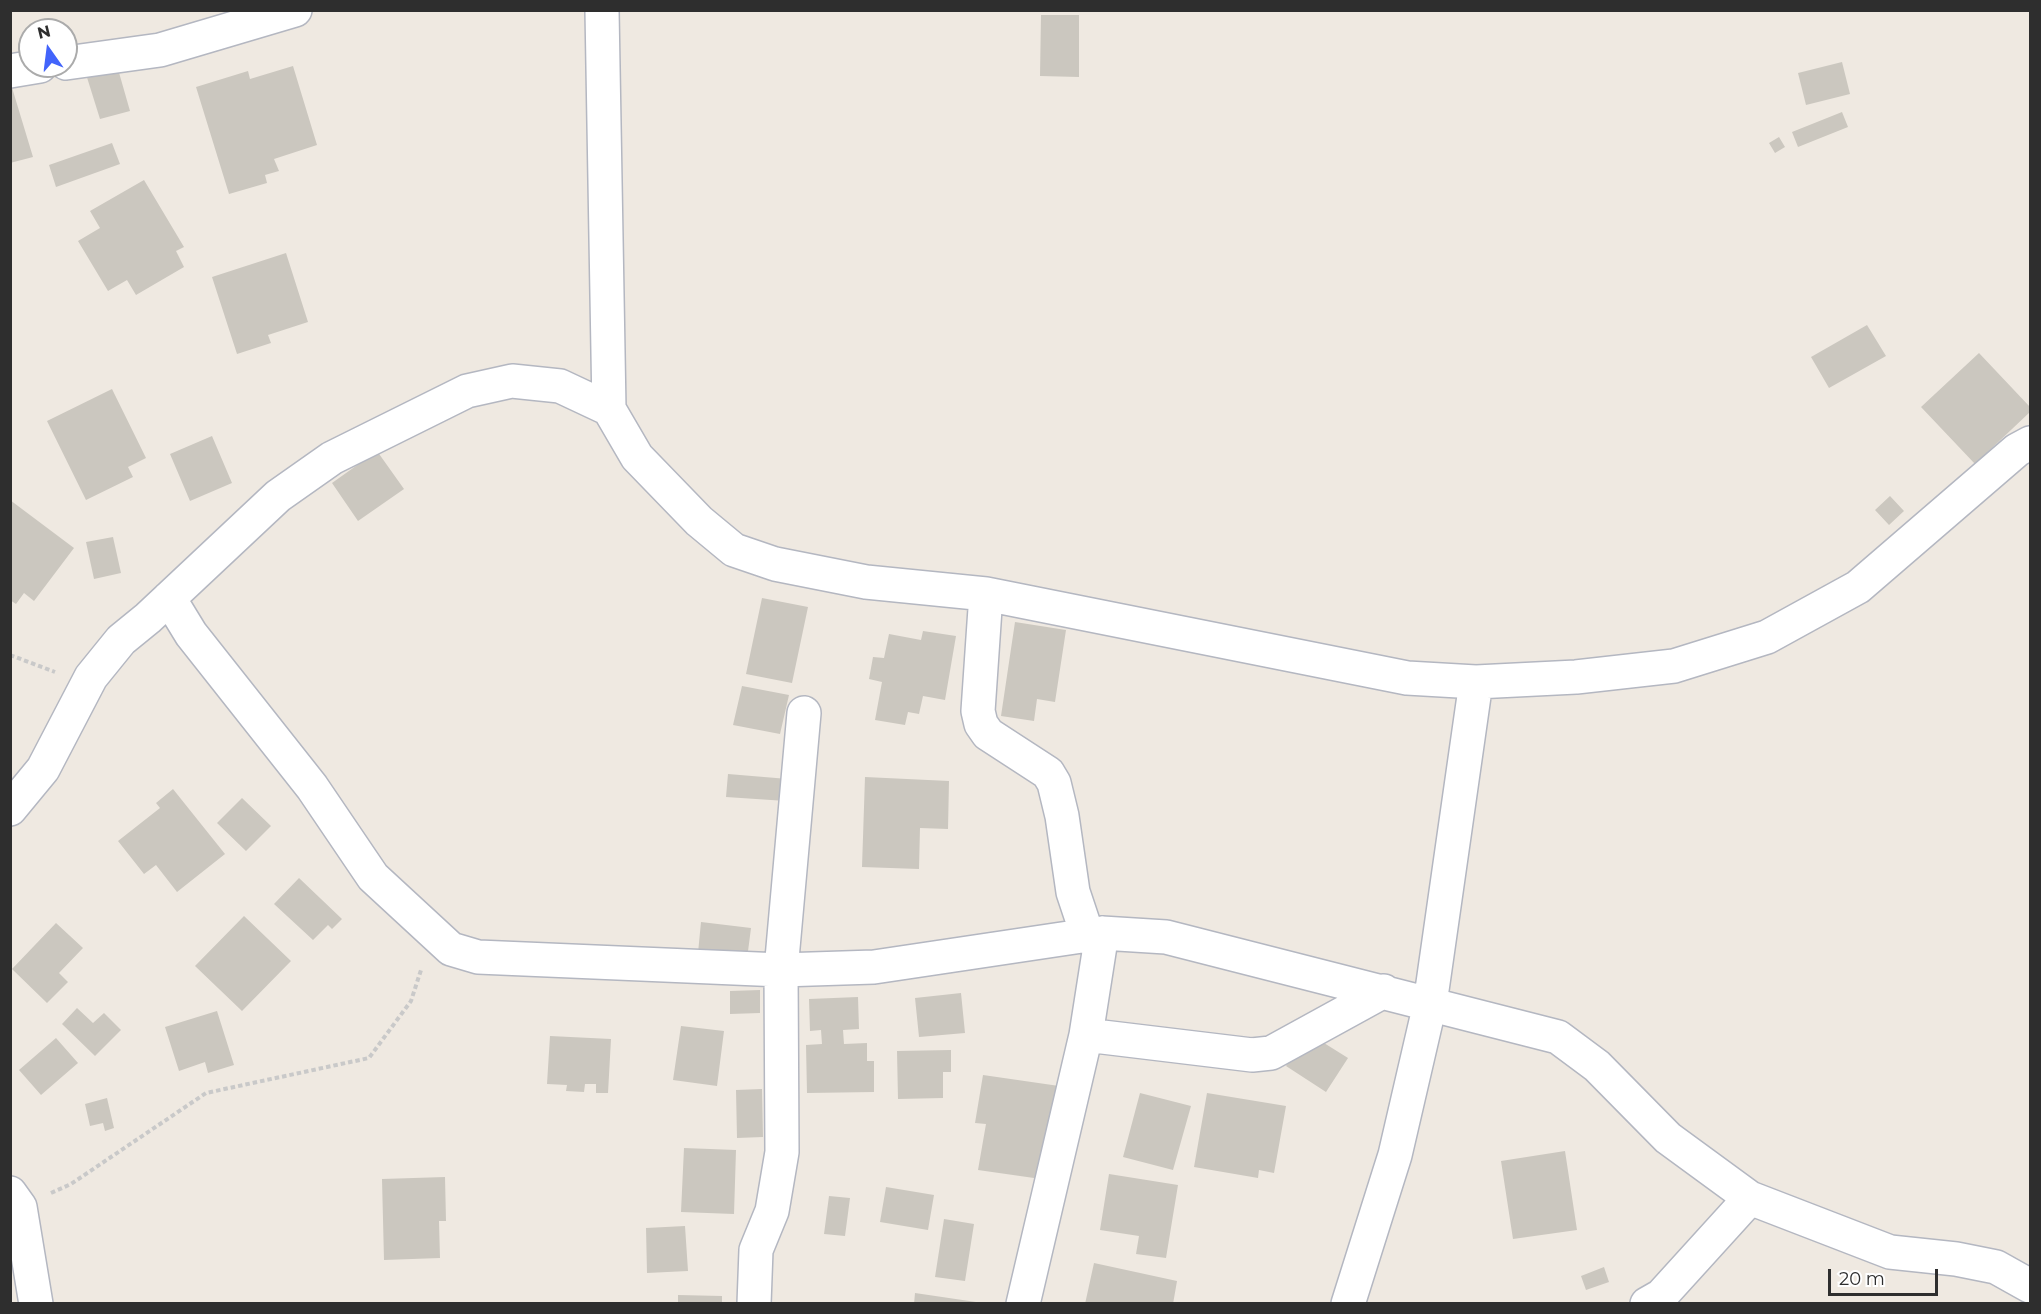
<!DOCTYPE html>
<style>
body{margin:0}
#map{position:relative;width:2041px;height:1314px;overflow:hidden;background:#efe9e1;font-family:Montserrat,sans-serif}
canvas{display:block}
.frame{position:absolute;inset:0;border:12px solid #2e2e2e;pointer-events:none}
.north{position:absolute;left:18px;top:18px;width:60px;height:60px;box-sizing:border-box;background:#fff;border:2px solid #ababab;border-radius:50%;rotate:346deg;font-size:16px;font-weight:700;line-height:24px;text-align:center;color:#2e2e2e}
.north::after{content:'';display:block;margin:auto;width:21px;height:27px;background:#4264fb;clip-path:polygon(50% 0,100% 100%,50% 72%,0 100%)}
.scale{position:absolute;left:1828px;top:1269px;width:110px;height:27px;box-sizing:border-box;border:3px solid #2e2e2e;border-top:0;padding-left:8px;font-size:18px;line-height:21px;white-space:nowrap;color:#2e2e2e;-webkit-text-stroke:4px #fff;paint-order:stroke}
</style>
<div id="map">
<canvas width="2041" height="1314"></canvas>
<div class="frame"></div>
<div class="north">N</div>
<div class="scale">20 m</div>
</div>
<script>
const ctx = document.querySelector('canvas').getContext('2d');
ctx.lineJoin = 'round';
function paint(path, color) { ctx.fillStyle = color; ctx.fill(path, 'evenodd'); }
const toPath = rows => new Path2D(rows.map(r => 'M' + r).join(''));
function strokePath(path, color, width, dash) { ctx.strokeStyle = color; ctx.lineWidth = width; ctx.lineCap = dash ? 'butt' : 'round'; ctx.setLineDash(dash || []); ctx.stroke(path); }
const building = toPath([
 [1041,15,1079,15,1079,77,1040,76],
 [116,62,130,111,100,119,85,71],
 [1842,62,1850,94,1806,105,1798,73],
 [293,66,317,145,274,159,279,171,265,175,267,183,229,194,196,87,248,71,250,79],
 [10,81,33,157,10,163],
 [1842,112,1848,127,1798,147,1792,132],
 [1779,137,1785,147,1775,153,1769,143],
 [112,143,120,164,56,187,49,165],
 [144,180,184,247,176,251,184,267,136,295,127,280,108,291,78,241,100,228,90,211],
 [286,253,308,322,268,335,271,343,237,354,212,277],
 [1867,325,1886,356,1829,388,1811,357],
 [1979,353,2030,407,2030,412,1975,464,1921,407],
 [112,389,146,458,128,467,133,477,86,500,47,421],
 [212,436,232,483,190,501,170,454],
 [377,451,404,489,358,521,332,483],
 [1890,496,1904,511,1889,525,1875,510],
 [10,500,74,548,34,601,24,593,16,604,10,600],
 [113,537,121,573,94,579,86,542],
 [762,598,808,607,792,683,746,674],
 [1015,622,1066,630,1055,702,1037,699,1034,721,1001,716],
 [923,631,956,636,945,700,923,696,919,714,908,712,905,725,875,720,882,682,869,679,873,657,884,658,889,634,921,640],
 [742,686,789,695,780,734,733,725],
 [728,774,788,779,786,801,726,797],
 [865,777,949,781,948,829,920,828,919,869,862,867],
 [173,789,225,854,177,892,156,865,144,874,118,841,160,808,156,803],
 [242,798,271,826,246,851,217,823],
 [299,878,342,919,332,929,328,925,313,940,274,904],
 [244,916,291,961,242,1011,195,966],
 [701,922,751,928,747,959,698,953],
 [56,923,83,948,59,973,68,982,47,1003,12,969],
 [760,990,760,1013,730,1014,730,991],
 [961,993,965,1033,919,1037,915,998],
 [858,997,859,1029,843,1030,844,1044,867,1043,867,1061,874,1061,874,1092,807,1093,806,1045,822,1044,821,1030,810,1031,809,999],
 [77,1008,93,1023,104,1013,121,1030,95,1056,62,1024],
 [217,1011,234,1065,208,1073,205,1062,179,1071,165,1027],
 [681,1026,724,1031,717,1086,673,1080],
 [1308,1033,1348,1058,1326,1092,1286,1066],
 [550,1036,611,1039,608,1093,596,1093,596,1084,585,1084,584,1092,566,1091,567,1085,547,1084],
 [56,1038,78,1063,41,1095,19,1070],
 [951,1050,951,1072,943,1072,943,1098,898,1099,897,1051],
 [983,1075,1066,1087,1041,1179,978,1170,986,1124,975,1123],
 [762,1089,763,1137,737,1138,736,1090],
 [1140,1093,1191,1106,1173,1170,1123,1157],
 [1207,1093,1286,1106,1274,1173,1259,1170,1258,1178,1194,1167],
 [107,1098,114,1128,105,1131,103,1123,90,1126,85,1104],
 [684,1148,736,1150,734,1214,681,1212],
 [1565,1151,1577,1230,1513,1239,1501,1161],
 [1109,1174,1178,1185,1166,1258,1136,1254,1139,1236,1100,1230],
 [445,1177,446,1221,439,1221,440,1258,384,1260,382,1179],
 [886,1187,934,1195,928,1230,880,1222],
 [829,1196,850,1198,845,1236,824,1234],
 [944,1219,974,1224,965,1281,935,1277],
 [685,1226,688,1271,647,1273,646,1228],
 [1094,1263,1177,1281,1173,1304,1085,1304],
 [1604,1267,1609,1282,1586,1290,1581,1276],
 [915,1293,976,1302,976,1304,914,1304],
 [678,1295,722,1296,722,1304,678,1304]
]);
const path = toPath([
 [10,655,55,672],
 [51,1193,71,1184,206,1093,369,1058,411,1001,421,970]
]);
const minor = toPath([
 [602,10,609,409],
 [66,63,160,50,295,10],
 [10,71,40,66],
 [986,594,978,711,981,724,988,734,1048,773,1054,783,1062,816,1073,892,1087,934],
 [169,598,191,634,312,787,373,877,451,949,478,957,781,970,874,967,1102,933,1166,937,1558,1037,1597,1066,1668,1138,1750,1198,1890,1252,1956,1259,1996,1267,2030,1286],
 [10,809,43,769,91,677,121,640,148,618,278,496,332,458,467,391,512,381,560,386,609,409,637,457,699,521,734,550,775,564,866,582,986,594,1407,678,1476,682,1576,677,1674,666,1767,637,1858,587,2017,450,2030,443],
 [1086,1035,1252,1055,1271,1053,1384,991],
 [10,1193,20,1207,36,1304],
 [754,1304,756,1250,772,1211,782,1152,781,970,804,713],
 [1023,1304,1086,1035,1102,933],
 [1348,1304,1395,1155,1430,1004,1476,682],
 [1647,1304,1661,1296,1750,1198]
]);
paint(building, '#cbc7bf');
strokePath(minor, '#b4b7c1', 36);
strokePath(path, '#c9c9c9', 4, [4.5, 3]);
strokePath(minor, '#fff', 33);
</script>
